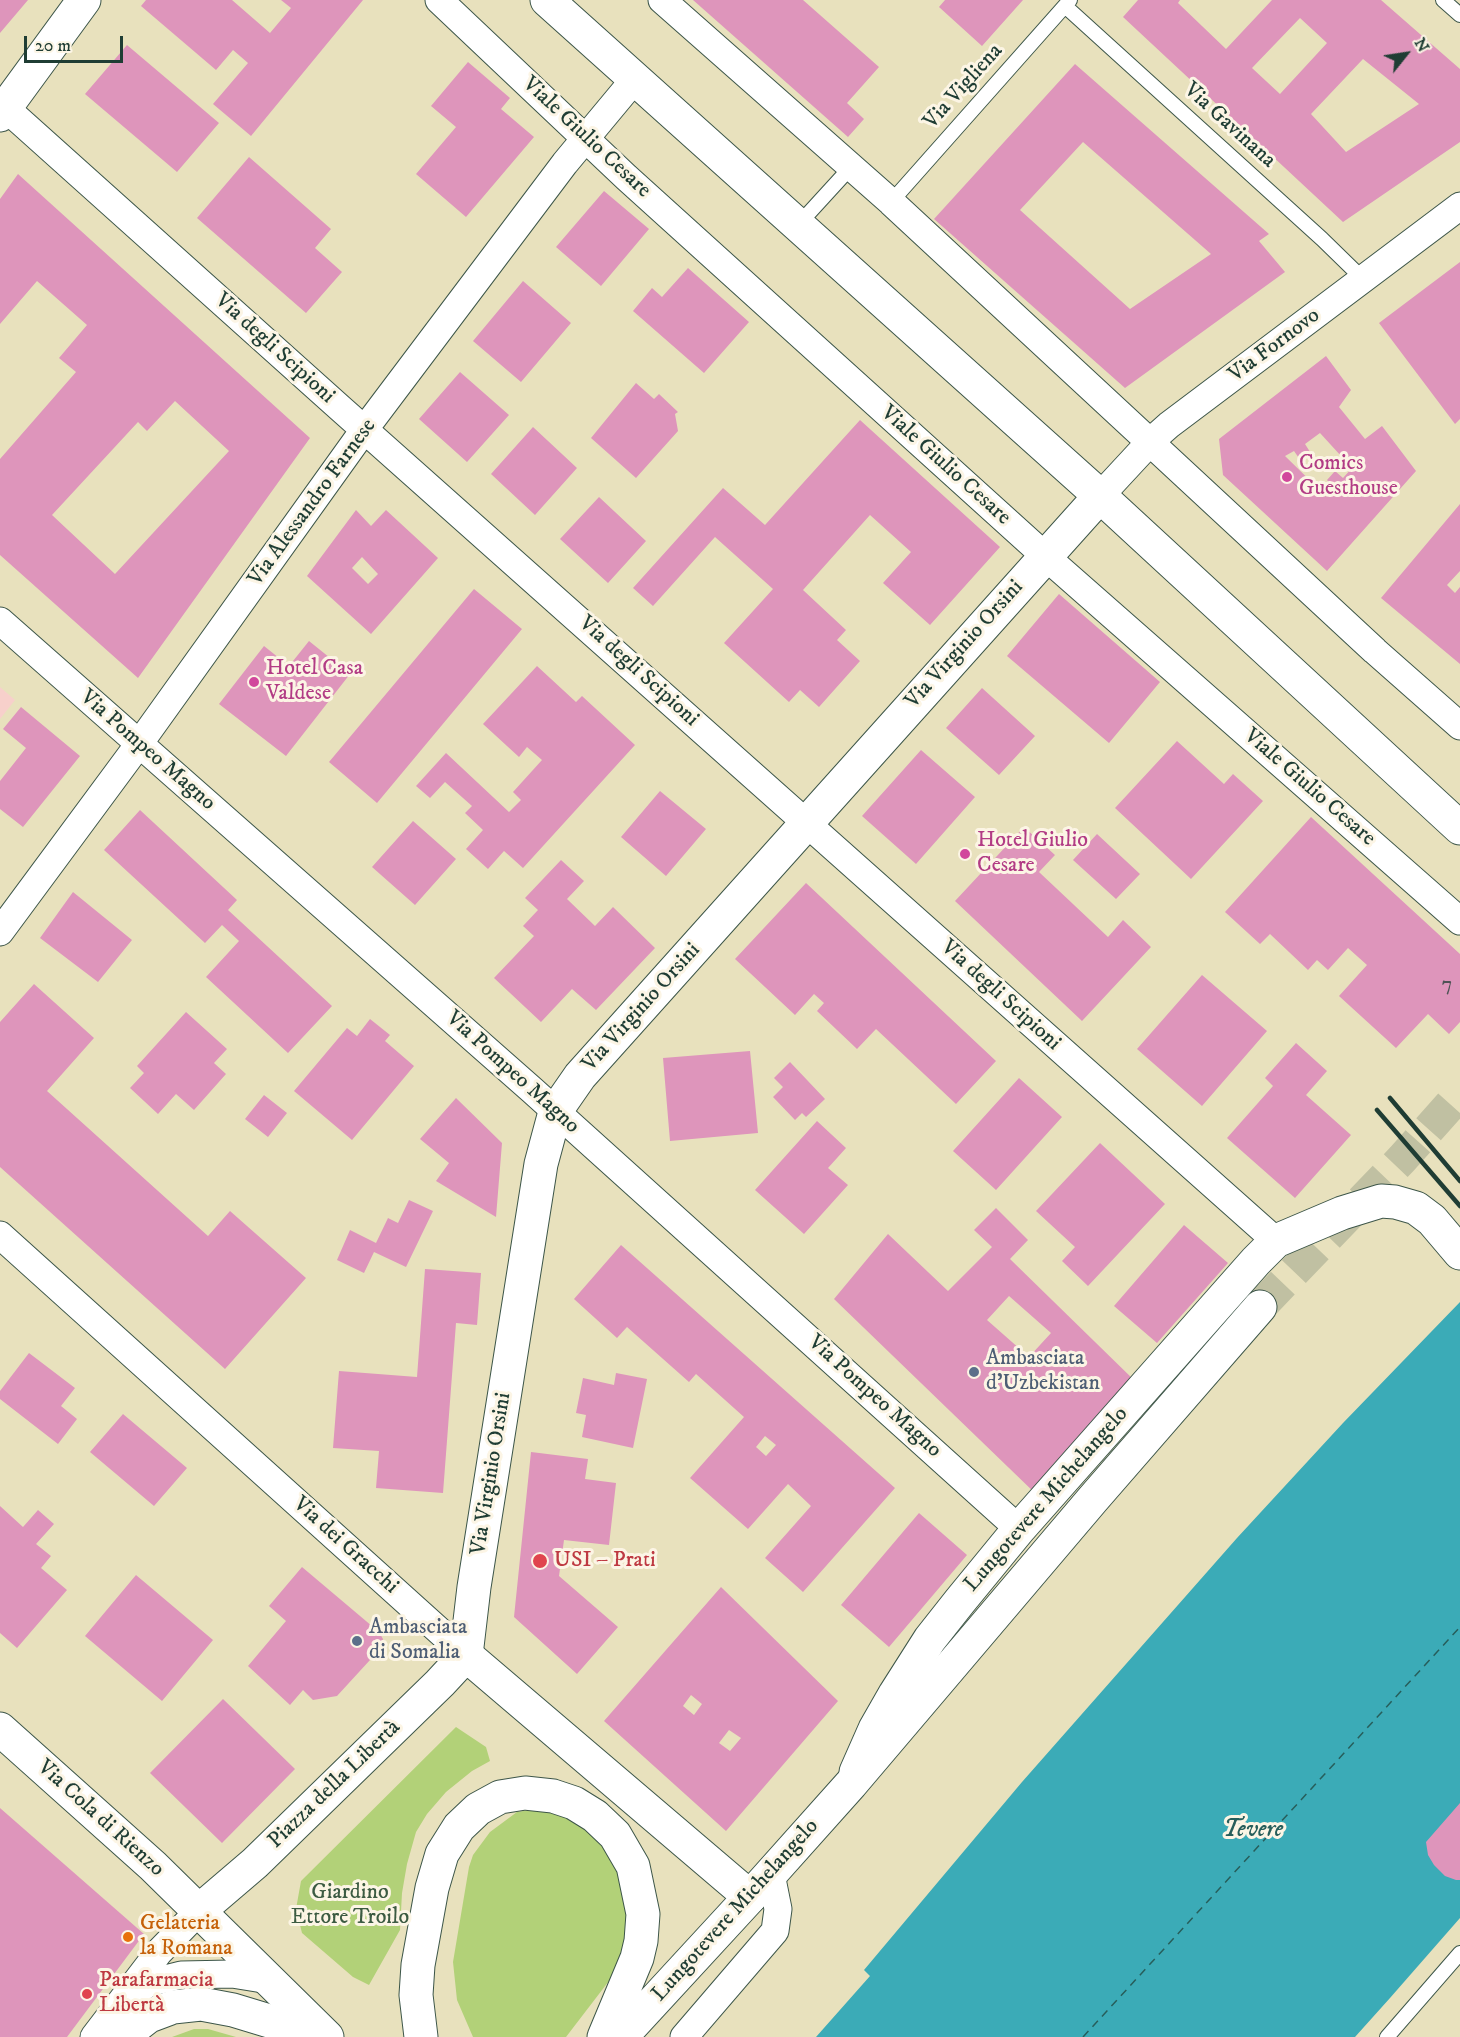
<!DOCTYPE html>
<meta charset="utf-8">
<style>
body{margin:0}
#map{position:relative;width:1460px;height:2037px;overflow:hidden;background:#e8e1bd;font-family:"IM FELL DW Pica",serif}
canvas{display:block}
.north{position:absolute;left:1376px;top:24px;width:60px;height:60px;-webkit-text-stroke:4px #fcf5e5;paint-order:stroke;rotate:60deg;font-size:16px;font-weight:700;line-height:24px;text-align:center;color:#1f3d34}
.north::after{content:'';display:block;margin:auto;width:21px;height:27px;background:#1f3d34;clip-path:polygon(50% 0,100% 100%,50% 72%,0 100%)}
.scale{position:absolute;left:24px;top:36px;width:99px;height:27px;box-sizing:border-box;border:3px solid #1f3d34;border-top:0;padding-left:8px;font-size:18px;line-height:21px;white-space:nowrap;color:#1f3d34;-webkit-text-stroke:4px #fcf5e5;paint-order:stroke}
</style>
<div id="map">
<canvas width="1460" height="2037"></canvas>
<div class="north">N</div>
<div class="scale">20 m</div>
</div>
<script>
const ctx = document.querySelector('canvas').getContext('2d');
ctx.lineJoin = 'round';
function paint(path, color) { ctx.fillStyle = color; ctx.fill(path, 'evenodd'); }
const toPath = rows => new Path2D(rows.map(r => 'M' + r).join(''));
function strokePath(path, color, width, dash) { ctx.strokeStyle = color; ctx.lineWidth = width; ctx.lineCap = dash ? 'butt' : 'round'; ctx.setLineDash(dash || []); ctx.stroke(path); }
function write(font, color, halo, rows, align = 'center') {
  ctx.font = font + ' "IM FELL DW Pica",serif'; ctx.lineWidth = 6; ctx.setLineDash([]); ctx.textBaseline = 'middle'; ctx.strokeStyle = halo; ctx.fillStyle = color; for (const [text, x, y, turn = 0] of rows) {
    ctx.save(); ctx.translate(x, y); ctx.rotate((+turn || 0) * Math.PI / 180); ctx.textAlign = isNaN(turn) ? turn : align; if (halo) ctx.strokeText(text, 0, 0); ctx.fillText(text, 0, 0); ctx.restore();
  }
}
const built = toPath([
 [0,687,15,700,0,719]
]);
const green = toPath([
 [456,1727,486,1747,490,1761,472,1771,446,1792,427,1814,416,1832,407,1864,402,1893,400,1930,369,1985,353,1977,302,1933,296,1909,301,1881],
 [537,1809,574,1818,590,1830,614,1859,626,1900,627,1928,623,1948,612,1977,566,2037,473,2037,457,2000,453,1962,469,1867,473,1855,490,1832,517,1812],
 [194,2029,208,2029,236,2037,172,2037]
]);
const water = toPath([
 [1460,1302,1460,1918,1390,1998,1355,2037,816,2037,870,1976,864,1970,1022,1782,1237,1538,1343,1423]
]);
const ferry = toPath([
 [1083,2037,1460,1627]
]);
const building = toPath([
 [0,0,28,0,0,33],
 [146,0,232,0,270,33,291,8,281,0,363,0,251,136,213,104,248,63,233,50,216,70,141,6],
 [693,0,803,0,879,67,847,103,864,119,848,137],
 [945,0,1023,0,982,46,939,7],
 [1138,0,1180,0,1178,3,1226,49,1272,0,1381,0,1460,69,1460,142,1343,222,1123,17],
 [1300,18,1327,43,1280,94,1252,68],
 [1363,59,1419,104,1346,152,1311,114],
 [127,45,219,123,177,172,85,94],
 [468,62,510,98,501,109,534,137,466,217,416,174,456,127,431,106],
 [1075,64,1269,234,1259,241,1285,272,1125,388,934,219],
 [1083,142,1211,254,1130,309,1020,210],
 [249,157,331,229,315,248,342,272,306,313,197,218],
 [18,174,310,438,138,678,0,555,0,459,76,372,59,358,87,325,37,281,0,324,0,199],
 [175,401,229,451,115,574,52,515,138,422,147,431],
 [604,191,649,229,601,286,556,247],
 [1460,262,1460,419,1455,424,1379,323],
 [688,268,749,322,704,373,633,311,652,288,662,297],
 [523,281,571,323,521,382,473,341],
 [1326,356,1351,390,1339,407,1365,439,1382,426,1416,471,1327,571,1223,475,1219,439],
 [1320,433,1352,468,1343,478,1335,471,1327,480,1333,488,1327,497,1285,456,1294,451,1301,461,1312,455,1305,444],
 [460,372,509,415,467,462,419,419],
 [636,383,654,399,659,394,678,412,675,414,678,431,636,478,591,438],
 [860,420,1000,547,930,625,883,583,911,552,870,515,803,590,846,630,837,640,860,661,819,707,800,690,789,702,724,643,773,589,715,537,653,606,633,588,723,488,765,525],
 [533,427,577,468,535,515,491,474],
 [599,497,646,541,608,583,560,539],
 [1460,504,1460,571,1447,585,1455,593,1460,587,1460,664,1381,598],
 [356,510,371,526,386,510,438,558,371,634,307,576],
 [362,557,378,574,368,584,352,568],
 [474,589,522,629,377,803,329,762],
 [1059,594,1160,682,1109,743,1007,656],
 [309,641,350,674,286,756,219,704,264,646,289,666],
 [537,666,576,702,582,696,635,745,523,868,504,851,488,869,466,849,483,830,465,813,472,806,445,782,430,798,416,786,446,753,509,812,521,800,513,792,542,760,527,747,519,757,483,724],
 [982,688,1035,736,999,775,946,728],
 [21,707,80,756,23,827,0,809,0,781,26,748,3,729],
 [1177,741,1224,784,1233,774,1263,801,1191,879,1115,808],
 [921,750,975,797,916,864,862,816],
 [660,791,706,829,666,876,621,837],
 [140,810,237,900,228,910,332,1006,288,1053,206,977,239,941,222,925,205,943,104,850],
 [1311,817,1460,954,1460,1022,1449,1034,1428,1014,1396,1048,1339,996,1367,965,1348,948,1328,970,1317,960,1308,970,1270,934,1260,944,1225,912],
 [413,821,456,859,415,905,372,867],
 [1024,827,1055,855,1039,872,1108,937,1123,920,1151,947,1082,1021,955,901],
 [1097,834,1140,874,1116,899,1073,860],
 [561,860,584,881,567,899,595,926,613,907,655,948,596,1010,572,989,541,1022,494,978,534,936,523,926,538,910,525,898],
 [806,883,996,1061,956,1104,876,1029,857,1049,817,1011,824,1003,814,994,795,1015,735,959],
 [73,892,132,940,98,982,40,938],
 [1202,975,1267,1031,1202,1106,1137,1049],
 [34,984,94,1038,47,1091,208,1236,230,1211,306,1278,225,1369,0,1167,0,1022],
 [186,1012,227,1049,214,1063,226,1074,194,1110,176,1094,158,1114,130,1088,144,1073,137,1066],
 [370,1019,390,1035,385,1041,414,1066,352,1140,294,1091,347,1028,357,1036],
 [1296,1043,1327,1071,1306,1095,1351,1135,1295,1198,1227,1138,1273,1086,1265,1078],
 [750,1051,758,1133,670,1141,663,1058],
 [790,1062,825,1099,806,1117,802,1113,795,1120,773,1097,783,1087,774,1078],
 [1019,1078,1062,1117,996,1190,953,1151],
 [264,1095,287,1113,268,1137,245,1119],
 [456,1098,502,1143,496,1217,436,1181,449,1163,420,1139],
 [817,1121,846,1148,828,1168,848,1185,804,1234,755,1190],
 [1100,1143,1165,1204,1088,1286,1062,1261,1075,1247,1036,1211],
 [409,1200,433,1211,406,1267,374,1252,364,1273,337,1260,350,1230,376,1243,388,1218,398,1223],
 [996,1208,1028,1240,1010,1259,1136,1382,1038,1496,834,1299,888,1234,948,1291,992,1247,974,1230],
 [1009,1296,1051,1333,1029,1357,987,1320],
 [1184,1225,1228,1263,1157,1343,1114,1306],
 [621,1245,895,1488,803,1592,765,1558,811,1506,788,1484,748,1529,690,1478,744,1417,696,1374,689,1382,627,1327,617,1338,574,1299],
 [765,1436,776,1445,766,1456,756,1447],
 [425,1269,481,1273,477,1325,456,1323,443,1493,376,1488,379,1451,333,1448,339,1371,417,1377],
 [29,1353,75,1388,61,1406,77,1419,58,1444,0,1399,0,1391],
 [616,1373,647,1379,633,1448,582,1437,586,1415,576,1413,583,1378,614,1385],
 [123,1414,187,1468,154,1506,90,1452],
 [531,1452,588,1459,585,1479,616,1483,609,1545,564,1540,559,1576,618,1627,577,1674,514,1617],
 [0,1506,23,1527,38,1510,54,1524,36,1544,51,1556,41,1568,67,1590,17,1648,0,1633],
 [919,1513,967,1555,889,1647,841,1605],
 [302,1567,379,1632,383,1639,381,1648,337,1696,313,1700,303,1690,290,1705,248,1666,286,1621,269,1606],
 [136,1575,213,1640,162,1701,85,1636],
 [721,1587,838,1701,726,1831,604,1721],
 [691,1695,702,1704,694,1715,683,1706],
 [729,1730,741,1738,730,1751,719,1743],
 [223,1699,295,1769,222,1843,150,1773],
 [1460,1803,1460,1880,1456,1880,1445,1876,1434,1865,1428,1855,1426,1842],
 [0,1808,144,1934,67,2037,0,2037]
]);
const primaryTunnel = toPath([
 [1260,1307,1402,1159,1460,1094]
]);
const service = toPath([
 [1443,0,1460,15],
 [1065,6,1322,239,1363,279],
 [891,202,1070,0],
 [798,225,851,167],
 [1387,2037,1460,1953]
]);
const minor = toPath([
 [439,0,626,177,1045,556,1460,921],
 [662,0,891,202,1375,651,1460,726],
 [0,103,340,408,1276,1241],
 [1100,496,1151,441,1169,425,1460,206],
 [0,621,532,1090,1019,1529],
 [0,932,139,744,364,430,565,163,634,80],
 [0,1235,466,1655],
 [129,1996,149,1983,181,1975,232,1974,269,1980],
 [94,2037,159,1952,200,1910],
 [684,2037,775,1931,778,1909,771,1874]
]);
const tertiary = toPath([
 [547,0,1100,496,1460,828],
 [0,115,84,0],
 [466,1655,474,1587,541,1164,555,1112,580,1076,1100,496],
 [856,1772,875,1729,895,1694,930,1639,960,1601,1019,1529,1256,1261,1276,1241,1342,1213,1381,1201,1395,1202,1416,1208,1432,1220,1460,1253]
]);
const secondary = toPath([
 [0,1729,153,1866,327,2037],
 [200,1910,255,1863,440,1683,466,1655,750,1897]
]);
const primary = toPath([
 [127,2037,136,2026,149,2016,173,2007,201,2004,233,2010,322,2037],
 [421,2037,416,1995,418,1965,432,1888,442,1854,459,1827,478,1809,500,1797,525,1793,553,1796,574,1803,595,1816,615,1835,633,1866,643,1914,641,1941,637,1958,604,2037],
 [621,2037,750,1897,851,1784,1093,1499,1260,1307]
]);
const rail = toPath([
 [1390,1098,1460,1181],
 [1377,1110,1460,1206]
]);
const markers = [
 [1287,477,6,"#d1479c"],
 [254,682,6,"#d1479c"],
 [965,854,6,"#d1479c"],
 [974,1372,6,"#5c6f8a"],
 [540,1561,8,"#e0444e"],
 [357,1641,6,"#5c6f8a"],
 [128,1937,6,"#e8710a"],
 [87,1994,6,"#e0444e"]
];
const numberNames = [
 ["7",1447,986]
];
const streetNames = [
 ["Via Vigliena",964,87,-48],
 ["Via Gavinana",1229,126,42],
 ["Viale Giulio Cesare",586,138,43],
 ["Via Fornovo",1275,346,-37],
 ["Via degli Scipioni",274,349,42],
 ["Viale Giulio Cesare",945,466,42],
 ["Via Alessandro Farnese",313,503,-54],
 ["Via Virginio Orsini",965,645,-48],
 ["Via degli Scipioni",638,672,42],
 ["Via Pompeo Magno",147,751,41],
 ["Viale Giulio Cesare",1309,788,41],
 ["Via degli Scipioni",1000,996,42],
 ["Via Virginio Orsini",642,1008,-48],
 ["Via Pompeo Magno",512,1073,42],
 ["Via Pompeo Magno",874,1397,42],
 ["Via Virginio Orsini",492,1474,-81],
 ["Lungotevere Michelangelo",1047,1500,-49],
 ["Via dei Gracchi",345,1546,42],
 ["Piazza della Libertà",335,1785,-44],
 ["Via Cola di Rienzo",100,1819,42],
 ["Lungotevere Michelangelo",736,1911,-48]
];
const hotelNames = [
 ["Comics",1299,464],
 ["Guesthouse",1299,489],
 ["Hotel Casa",266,669],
 ["Valdese",266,694],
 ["Hotel Giulio",977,841],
 ["Cesare",977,866]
];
const serviceNames = [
 ["Ambasciata",986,1359],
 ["d'Uzbekistan",986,1384],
 ["Ambasciata",369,1628],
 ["di Somalia",369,1653]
];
const healthNames = [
 ["USI – Prati",554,1561],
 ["Parafarmacia",99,1981],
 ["Libertà",99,2006]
];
const parkNames = [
 ["Giardino",350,1893],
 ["Ettore Troilo",350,1918]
];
const foodNames = [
 ["Gelateria",140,1924],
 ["la Romana",140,1949]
];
const waterNames = [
 ["Tevere",1253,1831]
];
paint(built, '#f7d0cb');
paint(green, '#b2d178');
paint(water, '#3babb7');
strokePath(ferry, '#275e5b', 1.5, [8, 6]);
paint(building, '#de95bb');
strokePath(primaryTunnel, '#c0c0a2', 33, [33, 16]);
strokePath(service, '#3d5649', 16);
strokePath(minor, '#3d5649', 29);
strokePath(tertiary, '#3d5649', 35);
strokePath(secondary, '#3d5649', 35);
strokePath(primary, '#3d5649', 35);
strokePath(service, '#fff', 14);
strokePath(minor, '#fff', 27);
strokePath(tertiary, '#fff', 33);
strokePath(secondary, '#fff', 33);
strokePath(primary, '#fff', 33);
strokePath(rail, '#1f3d34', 4.5);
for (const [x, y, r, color] of markers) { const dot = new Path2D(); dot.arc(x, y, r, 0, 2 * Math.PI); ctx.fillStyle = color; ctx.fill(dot); strokePath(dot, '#fcf5e5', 2); }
write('20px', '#4f5356', null, numberNames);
write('22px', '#1f3d34', '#fcf5e5', streetNames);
write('22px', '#b23c85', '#fcf5e5', hotelNames, 'left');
write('22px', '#4e5e75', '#fcf5e5', serviceNames, 'left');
write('22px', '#be3a42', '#fcf5e5', healthNames, 'left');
write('22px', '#3c5b42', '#fcf5e5', parkNames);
write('22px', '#c56008', '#fcf5e5', foodNames, 'left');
write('italic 24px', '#275e5b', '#fcf5e5', waterNames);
</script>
